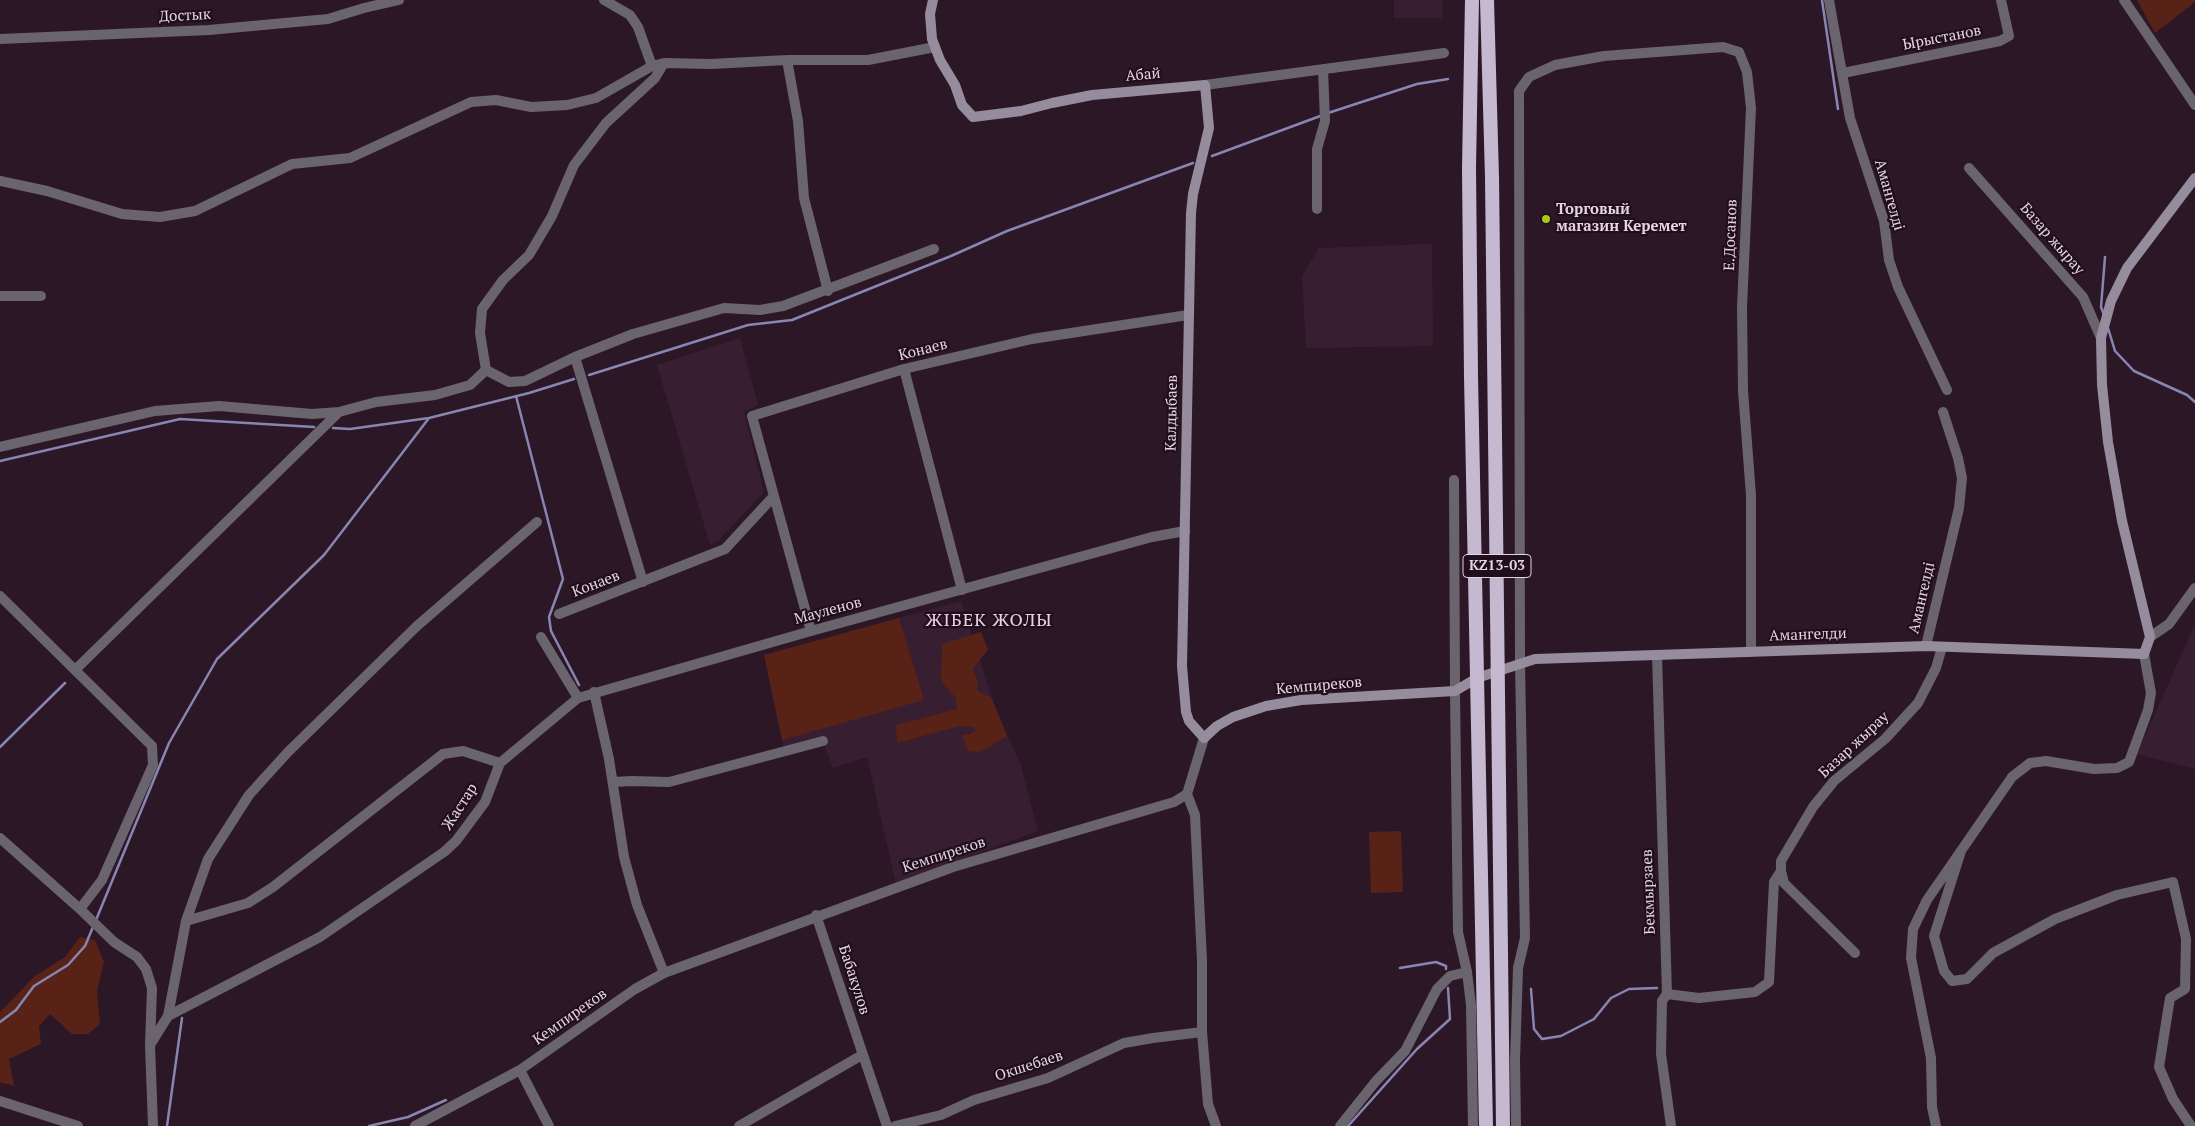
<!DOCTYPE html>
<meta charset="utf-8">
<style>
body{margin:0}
canvas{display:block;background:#2b1726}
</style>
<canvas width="2195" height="1126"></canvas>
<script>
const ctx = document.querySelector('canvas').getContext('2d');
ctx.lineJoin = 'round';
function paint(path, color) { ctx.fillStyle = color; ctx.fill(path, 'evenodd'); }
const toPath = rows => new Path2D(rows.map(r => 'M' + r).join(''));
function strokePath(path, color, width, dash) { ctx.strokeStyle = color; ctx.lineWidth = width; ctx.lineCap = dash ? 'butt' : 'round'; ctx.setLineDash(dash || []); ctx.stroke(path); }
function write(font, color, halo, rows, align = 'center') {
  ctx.font = font + ' "PT Serif",serif'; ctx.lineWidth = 4.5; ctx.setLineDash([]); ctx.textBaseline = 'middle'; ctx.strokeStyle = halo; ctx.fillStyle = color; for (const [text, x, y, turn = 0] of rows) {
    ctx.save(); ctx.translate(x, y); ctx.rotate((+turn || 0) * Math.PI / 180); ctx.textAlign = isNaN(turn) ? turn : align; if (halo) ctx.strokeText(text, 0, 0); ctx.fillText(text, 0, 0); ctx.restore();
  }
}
const built = toPath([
 [1394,0,1443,0,1442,18,1394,18],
 [1432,244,1433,346,1306,348,1302,276,1319,248],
 [740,338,758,405,744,412,764,492,719,540,710,545,657,365],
 [961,601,998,717,1020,762,1038,831,896,884,867,757,833,768,822,738,784,749,764,655],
 [2195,624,2195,769,2137,754]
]);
const green = toPath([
 [2137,0,2195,0,2195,2,2155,33],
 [899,618,924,700,782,740,764,655],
 [981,632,988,650,973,668,978,684,977,691,991,697,1007,735,1006,737,980,752,968,751,962,735,970,734,976,730,973,727,960,726,897,743,896,725,957,709,956,698,941,681,942,644],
 [1401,831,1403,892,1371,893,1369,832],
 [80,937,95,940,104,962,97,991,100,1024,88,1034,72,1034,50,1014,39,1026,41,1044,9,1059,14,1086,0,1082,0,1012,35,976,65,957]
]);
const stream = toPath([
 [1822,0,1838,109],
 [1328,113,1417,84,1448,79],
 [1212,156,1323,115],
 [2104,315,2101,307,2105,257],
 [2108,328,2115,351,2134,371,2187,395,2195,402],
 [589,375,748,325,792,320,951,256,1007,231,1193,163],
 [516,396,563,579,549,617,551,631,579,685],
 [333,428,350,429,429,418,529,393,574,379],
 [0,461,180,419,314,427],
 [0,747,65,683],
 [96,920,169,743,217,659,324,555,429,418],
 [1400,968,1436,962,1446,966,1446,969],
 [1531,989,1534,1029,1542,1039,1561,1036,1594,1019,1611,998,1629,989,1657,988],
 [0,1022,16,1010,34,986,68,965,85,946,93,927],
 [167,1126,182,1018],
 [369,1126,408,1117,446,1100],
 [1348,1126,1417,1049,1450,1019,1448,988]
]);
const minor = toPath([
 [604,0,630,15,638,27,652,66],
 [1829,0,1850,118,1884,221,1889,260,1898,287,1947,390],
 [2124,0,2195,105],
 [0,39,209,30,328,19,364,8,399,0],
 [787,60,798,121,804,198,828,291],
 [1843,73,2000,41,2009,36,2001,0],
 [1205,85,1444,53],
 [1969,168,2083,297,2101,338],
 [0,181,47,191,122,214,160,217,195,211,292,164,350,158,471,102,496,100,531,107,567,105,596,98,652,66,664,63,711,64,787,60,868,60,935,47],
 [1317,209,1317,149,1325,121,1323,69],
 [0,296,41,296],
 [575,357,643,582],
 [904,369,962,590],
 [486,370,480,333,482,309,503,280,529,255,552,216,574,165,606,123,655,78,664,63],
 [0,447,155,411,219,406,312,414,339,412,376,402,435,395,470,385,486,370,509,382,525,381,575,357,633,334,724,308,760,310,783,306,934,249],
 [1454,480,1455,691],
 [0,596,152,746,153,765,102,880,80,909],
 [559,614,725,549,773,497],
 [811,631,752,416,904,369,1032,339,1188,315],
 [541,637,578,698],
 [2150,637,2169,624,2195,588],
 [1926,646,1959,508,1962,478,1958,458,1943,412],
 [1657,655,1667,994,1662,1001,1661,1054,1671,1126],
 [1520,663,1519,91,1529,77,1555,65,1604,56,1723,47,1739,52,1747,72,1751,108,1742,307,1743,391,1751,495,1751,652],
 [75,670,339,412],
 [594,692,609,759,624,857,637,905,664,973],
 [613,782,632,781,669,782,823,741],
 [1187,794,1195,815,1202,961,1202,1032,1208,1104,1216,1126],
 [0,838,80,909,114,942,137,957,146,969,152,988,150,1045,153,1126],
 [1961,851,1934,936,1944,971,1952,981,1967,979,1993,953,2055,919,2117,895,2173,882,2186,939,2185,989,2170,998,2159,1067,2173,1099,2191,1126],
 [816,915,887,1126],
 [186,921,248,903,273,887,443,754,463,751,500,763],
 [1855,953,1784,883,1781,871,1781,861,1813,807,1834,781,1885,739,1918,703,1936,668,1942,647],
 [1667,994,1699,998,1755,992,1769,982,1774,882,1781,871],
 [168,1016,320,937,444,852,456,841,485,802,500,763,578,698,811,631,1152,537,1185,531],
 [150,1045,168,1016,186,921,208,859,249,795,288,752,417,626,537,522],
 [520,1070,549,1126],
 [0,1101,78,1126],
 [415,1126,520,1070,635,989,664,973,953,867,1174,802,1187,794,1204,738],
 [739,1126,862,1055],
 [895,1126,941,1115,974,1100,1048,1078,1124,1043,1153,1038,1202,1032],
 [1340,1126,1376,1081,1405,1051,1437,989,1450,976,1467,972],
 [1936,1126,1932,1107,1931,1058,1911,958,1913,929,1927,900,2012,777,2030,763,2046,761,2094,769,2117,768,2129,762,2148,710,2151,693,2144,654]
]);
const tertiary = toPath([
 [1455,691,1458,932,1467,972,1471,1005,1473,1126],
 [1516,1126,1515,1060,1518,968,1525,938,1520,663]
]);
const secondary = toPath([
 [933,0,930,14,932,39,940,60,955,85,962,105,973,117,1021,111,1052,103,1092,95,1205,85,1209,128,1193,194,1191,213,1182,666,1186,712,1189,721,1204,738,1217,726,1233,717,1266,706,1301,700,1455,691,1477,678,1535,659,1926,646,2144,654,2150,637,2122,521,2108,442,2102,385,2101,338,2111,301,2127,268,2195,178]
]);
const trunk = toPath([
 [1472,0,1469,168,1471,376,1486,1126],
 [1487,0,1492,177,1503,1126]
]);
const markers = [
 [1546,219,5,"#a9c71b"]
];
const shields = [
 [1497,566,68]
];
const shieldNames = [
 ["KZ13-03",1497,566]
];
const streetNames = [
 ["Достык",185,16,-3],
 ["Ырыстанов",1942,38,-11],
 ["Абай",1143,75,-5],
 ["Амангелді",1889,195,74],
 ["Е.Досанов",1731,235,-88],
 ["Базар жырау",2052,239,49],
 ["Конаев",923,350,-14],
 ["Калдыбаев",1172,413,-89],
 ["Конаев",596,584,-21],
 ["Амангелді",1922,598,-77],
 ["Мауленов",828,611,-15],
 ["Амангелди",1808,635,-2],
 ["Кемпиреков",1319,686,-5],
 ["Базар жырау",1854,745,-43],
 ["Жастар",460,807,-57],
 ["Кемпиреков",944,855,-18],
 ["Бекмырзаев",1649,892,-92],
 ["Бабакулов",854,980,72],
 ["Кемпиреков",570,1017,-35],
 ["Окшебаев",1029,1066,-18]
];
const poiNames = [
 ["Торговый",1556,210],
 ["магазин Керемет",1556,227]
];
const quarterNames = [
 ["ЖІБЕК ЖОЛЫ",989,621]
];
paint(built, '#371e31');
paint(green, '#582216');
strokePath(stream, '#8786b2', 2.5);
strokePath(minor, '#6a646f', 10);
strokePath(tertiary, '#6a646f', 10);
strokePath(secondary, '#958c9e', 10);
strokePath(trunk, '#c5b9d2', 14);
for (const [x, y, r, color] of markers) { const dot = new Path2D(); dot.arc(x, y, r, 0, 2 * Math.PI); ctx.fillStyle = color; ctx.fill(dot); strokePath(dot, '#210e1d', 2); }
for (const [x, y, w] of shields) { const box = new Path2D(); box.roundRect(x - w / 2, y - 11.5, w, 23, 4); ctx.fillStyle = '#210e1d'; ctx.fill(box); strokePath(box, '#e4d6e0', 1); }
write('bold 14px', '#e4d6e0', null, shieldNames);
write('15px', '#e4d6e0', '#210e1d', streetNames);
write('bold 15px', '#e4d6e0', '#210e1d', poiNames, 'left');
ctx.letterSpacing = '1px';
write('18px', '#ebcfe2', '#210e1d', quarterNames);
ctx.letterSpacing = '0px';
</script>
